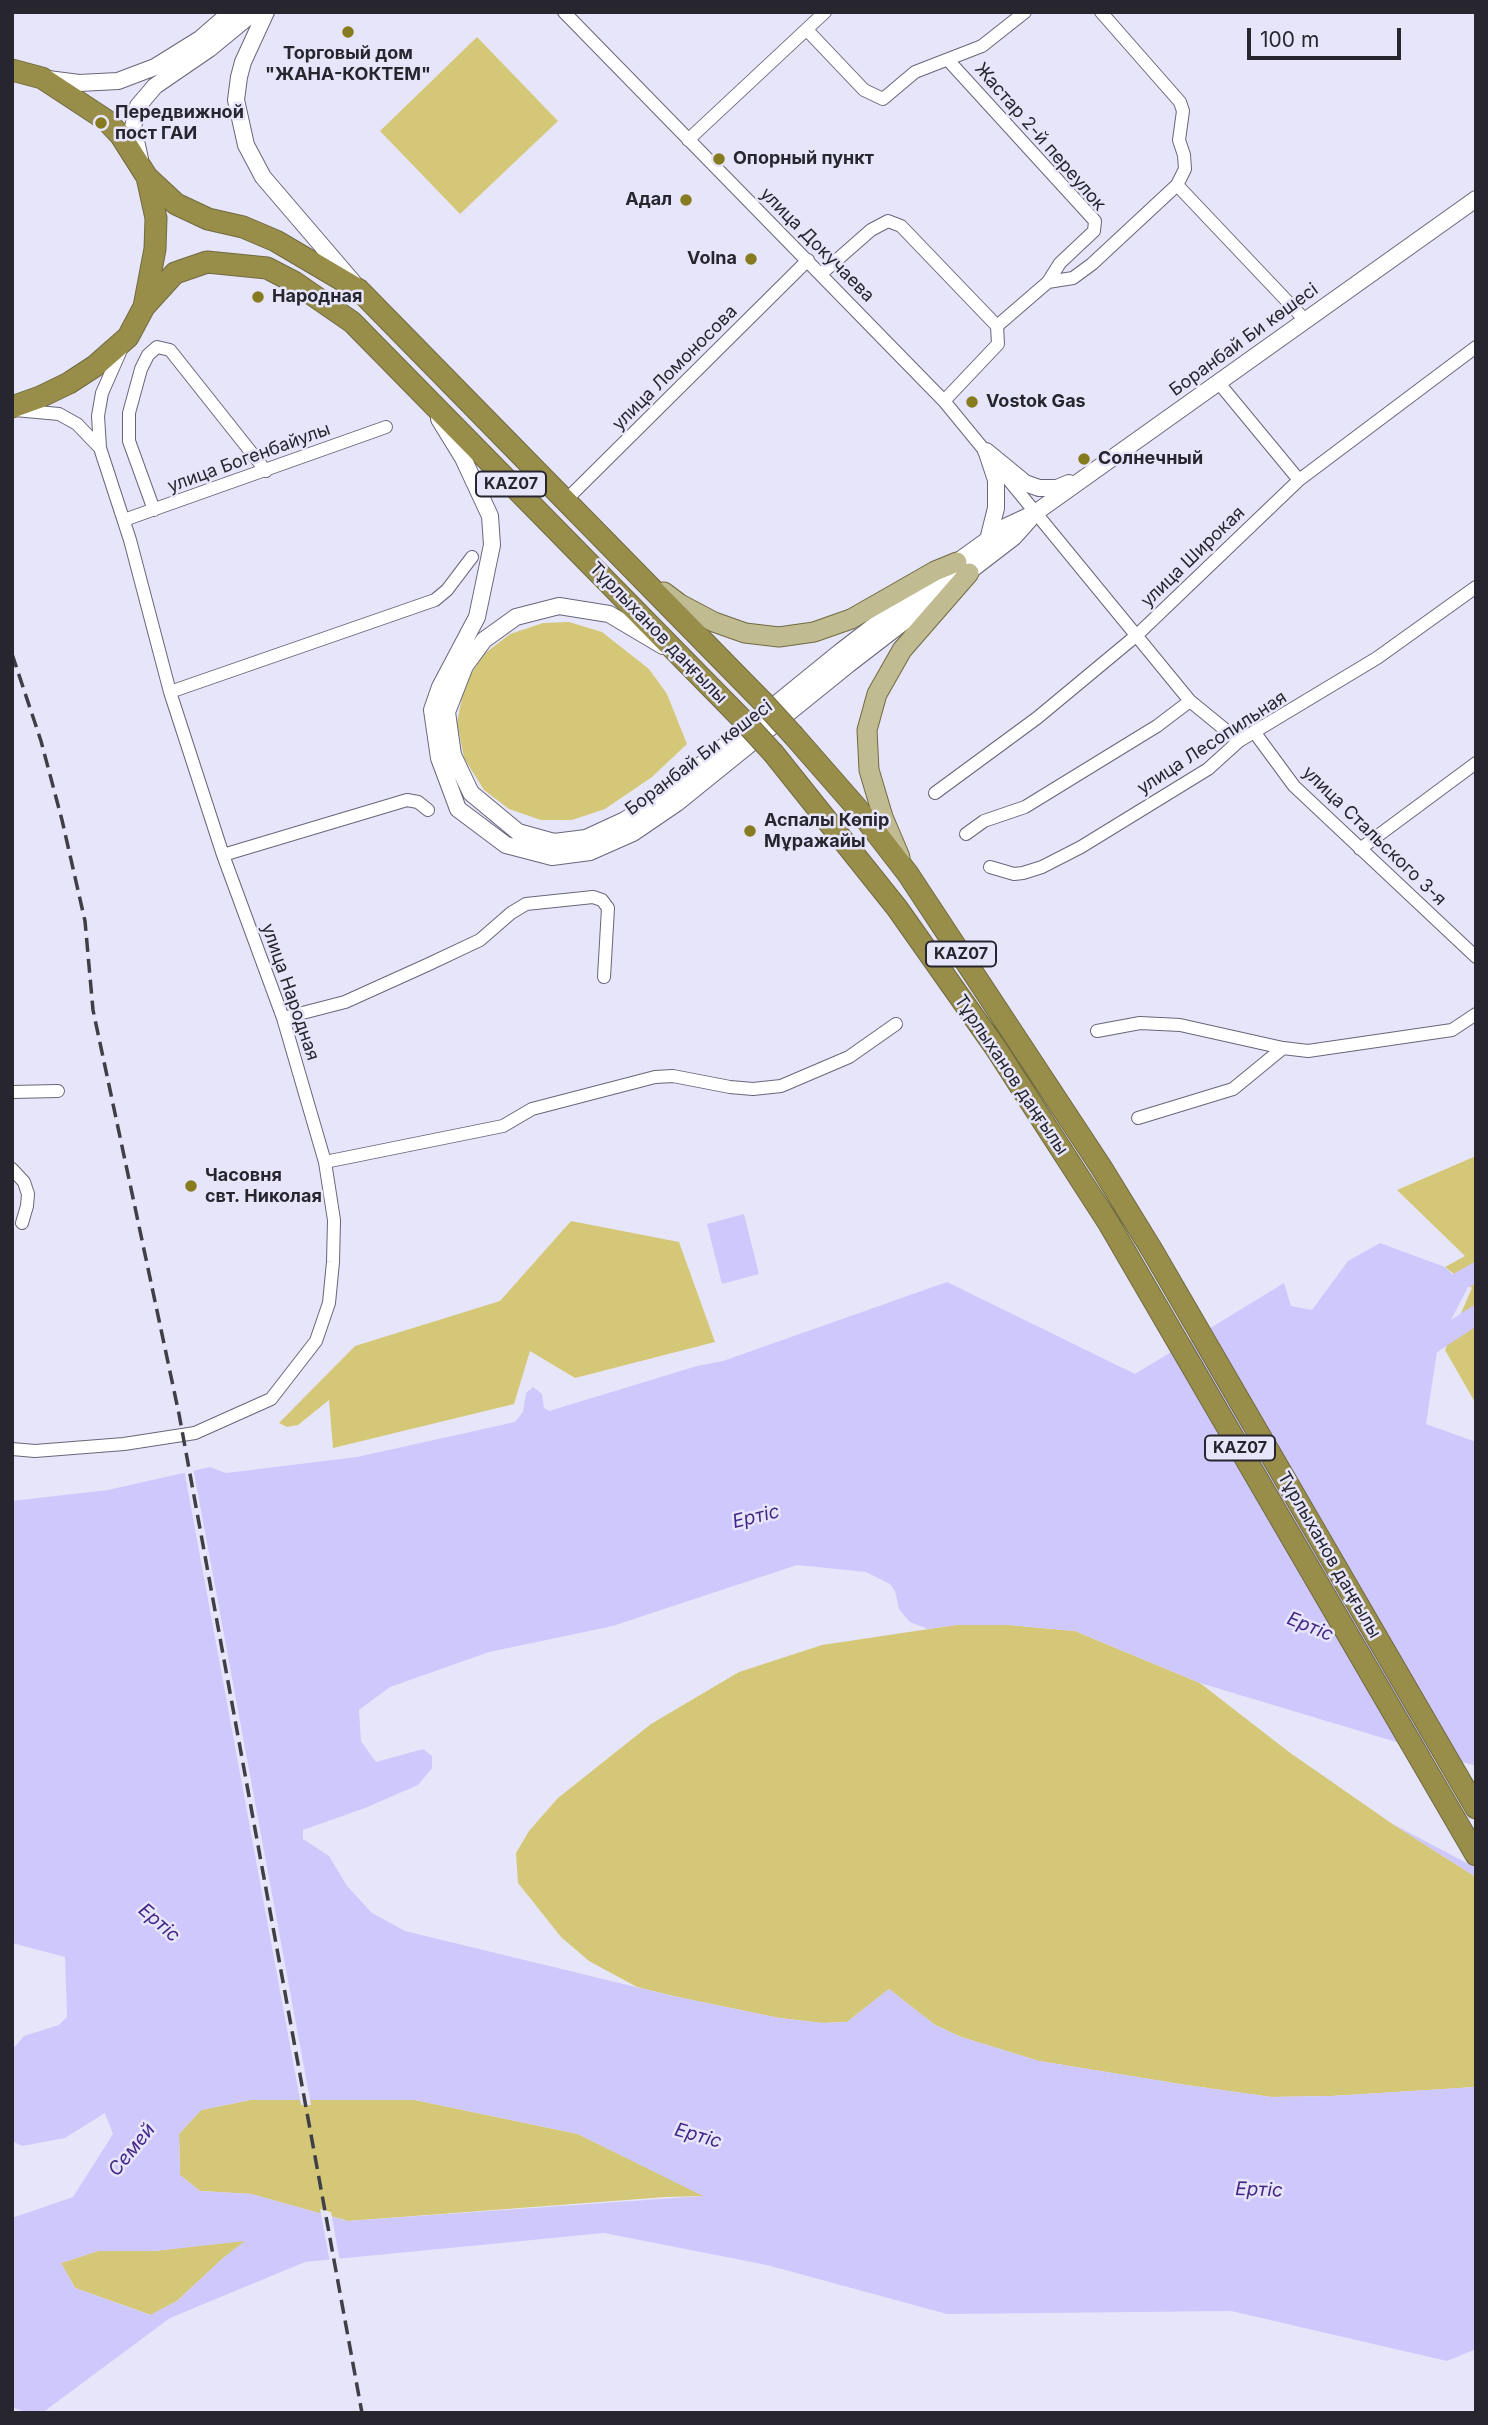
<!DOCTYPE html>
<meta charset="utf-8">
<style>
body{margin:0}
#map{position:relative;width:1488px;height:2425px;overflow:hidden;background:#e7e5fa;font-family:Inter,sans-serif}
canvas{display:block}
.frame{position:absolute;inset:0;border:14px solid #27262e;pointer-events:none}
.scale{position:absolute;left:1247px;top:28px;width:154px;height:32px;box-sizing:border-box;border:4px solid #27262e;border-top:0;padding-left:9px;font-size:21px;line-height:24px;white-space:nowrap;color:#27262e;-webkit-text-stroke:5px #e7e5fa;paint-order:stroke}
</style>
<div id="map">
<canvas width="1488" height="2425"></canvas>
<div class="frame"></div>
<div class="scale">100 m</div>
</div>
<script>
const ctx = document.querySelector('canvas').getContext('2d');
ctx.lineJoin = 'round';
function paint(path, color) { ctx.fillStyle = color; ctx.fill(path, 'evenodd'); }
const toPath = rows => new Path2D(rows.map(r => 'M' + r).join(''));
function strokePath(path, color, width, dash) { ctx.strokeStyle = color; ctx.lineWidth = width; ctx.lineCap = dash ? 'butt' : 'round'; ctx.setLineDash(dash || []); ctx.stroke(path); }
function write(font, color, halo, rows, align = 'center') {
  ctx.font = font + ' Inter,sans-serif'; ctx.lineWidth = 5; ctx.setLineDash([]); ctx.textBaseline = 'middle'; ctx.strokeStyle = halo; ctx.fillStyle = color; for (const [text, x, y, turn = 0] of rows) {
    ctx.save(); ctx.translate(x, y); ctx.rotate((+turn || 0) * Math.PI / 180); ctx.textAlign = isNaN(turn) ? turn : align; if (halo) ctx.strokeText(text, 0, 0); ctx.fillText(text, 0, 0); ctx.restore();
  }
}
const green = toPath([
 [477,37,558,121,460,214,380,131],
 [569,622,602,632,649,669,667,694,687,744,652,777,605,809,572,820,541,820,509,809,484,790,464,758,457,722,465,683,484,654,510,634,543,623],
 [1476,1156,1476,1404,1445,1350,1472,1288,1445,1267,1465,1256,1397,1190],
 [571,1221,679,1242,715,1342,575,1378,530,1351,514,1404,333,1448,329,1400,298,1425,287,1427,279,1423,355,1346,500,1301],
 [956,1625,1009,1625,1075,1631,1200,1683,1289,1752,1391,1823,1476,1877,1476,2087,1332,2096,1271,2097,1186,2085,1039,2061,961,2037,935,2025,889,1989,847,2022,823,2023,779,2018,673,1996,637,1987,589,1961,561,1937,518,1883,516,1853,529,1831,558,1798,651,1724,739,1672,822,1645],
 [250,2100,415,2100,578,2134,704,2196,666,2197,348,2221,251,2194,200,2191,180,2175,179,2134,201,2110],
 [247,2240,222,2259,177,2301,151,2315,75,2288,61,2263,98,2251,154,2251]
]);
const water = toPath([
 [744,1214,759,1274,722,1284,707,1224],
 [1380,1243,1445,1267,1467,1289,1438,1345,1426,1424,1476,1442,1476,1766,1200,1683,1075,1631,1009,1625,956,1625,928,1629,910,1622,899,1609,895,1591,890,1584,866,1572,797,1565,613,1626,489,1652,390,1687,359,1710,361,1741,376,1762,423,1749,432,1756,432,1768,418,1785,365,1808,303,1830,303,1839,329,1856,347,1886,372,1913,405,1931,673,1996,779,2018,823,2023,847,2022,889,1989,935,2025,961,2037,1039,2061,1186,2085,1271,2097,1332,2096,1476,2087,1476,2349,1447,2361,1231,2311,947,2314,767,2265,604,2233,305,2262,170,2318,42,2413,28,2413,12,2407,12,2218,73,2197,113,2134,105,2113,65,2138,22,2146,12,2141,12,2050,24,2036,59,2025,67,2017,65,1957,12,1943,12,1501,108,1490,210,1467,226,1473,357,1457,515,1422,523,1412,526,1393,533,1387,542,1394,544,1408,549,1411,697,1366,723,1361,947,1282,1135,1374,1284,1283,1291,1306,1312,1310,1348,1261],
 [250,2100,415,2100,578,2134,703,2196,348,2221,251,2194,200,2191,180,2175,179,2134,201,2110],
 [245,2241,222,2259,177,2301,150,2315,75,2288,61,2263,98,2251,154,2251],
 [1391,1823,1476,1868,1476,1877,1416,1839]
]);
const pier = toPath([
 [193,1467,311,2105,301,2105,184,1469],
 [320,2209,331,2212,340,2262,330,2263]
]);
const river = toPath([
 [1439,1293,1476,1272],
 [1420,1352,1476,1315]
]);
const street = toPath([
 [564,12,944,401,1190,701,1239,741],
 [807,30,864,90,883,99,915,72,982,46,1025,12],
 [948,60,1095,221,1094,231,1060,263,1048,282,997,326],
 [688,140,825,12],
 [1177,185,1305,320],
 [822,273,871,230,888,221,901,226,997,326,998,344,944,401],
 [1048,282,1073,278,1092,264,1177,185,1185,169,1184,155,1179,140,1183,111,1180,102,1101,12],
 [1218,382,1299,480],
 [15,410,59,414,77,424,100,448],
 [566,500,808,260],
 [154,510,129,441,129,413,141,369,148,355,157,347,170,350,266,471],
 [124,520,386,427],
 [170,692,435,600,447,590,472,557],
 [1255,733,1294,786,1476,957],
 [935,793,1037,718,1137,635,1299,480,1476,347],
 [966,834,984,821,1025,807,1157,726,1190,701],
 [1360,849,1476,763],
 [223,855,407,800,418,802,428,810],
 [990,867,1014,874,1023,873,1042,867,1081,847,1208,769,1239,741,1377,658,1476,587],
 [283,1018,345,1002,427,965,480,940,511,913,526,904,593,897,602,900,608,908,604,977],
 [1097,1031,1140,1023,1180,1025,1283,1048,1308,1051,1452,1030,1476,1014],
 [12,1092,58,1091],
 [1138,1118,1233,1089,1283,1048],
 [325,1162,503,1126,532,1109,655,1077,673,1076,730,1087,753,1089,781,1086,849,1057,896,1024],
 [12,1169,24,1182,28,1194,27,1206,22,1223],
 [12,1449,35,1451,124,1444,195,1433,271,1399,316,1341,329,1303,333,1262,334,1220,325,1162,283,1018,223,855,170,692,130,540,100,448,98,416,102,393,121,350]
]);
const secondary = toPath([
 [266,12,243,62,239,77,236,100,246,145,263,177,353,282],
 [48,79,79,83,118,81,155,67,200,39,231,12],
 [140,159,133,127,138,106,155,86,209,49,254,12],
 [439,419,463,458,490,516,492,545,477,617,440,687,432,710,439,758,458,809,506,845,552,857,590,852,633,833,677,803,849,664,1014,537,1030,519],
 [986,451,1025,483,1039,488,1057,488,1069,483],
 [987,453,996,480,996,508,988,540],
 [663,646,609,614,559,606,516,617,484,640,465,666,447,712,453,755,471,793,518,832,554,842,586,838,625,820,668,792,840,652,957,562,1007,526,1035,513,1476,199]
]);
const primary = toPath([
 [664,592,680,604,714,622,745,633,779,637,814,632,851,619,935,571,957,562],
 [900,857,883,817,869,770,867,730,877,694,902,650,969,573]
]);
const highway = toPath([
 [12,70,42,78,106,120,121,136,147,177,156,218,155,249,144,307,128,337,95,366,69,383,40,397,12,407],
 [147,177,176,204,208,219,243,227,276,241,359,290,762,701],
 [144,307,175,273,207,262,267,268,294,282,352,322,741,718],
 [794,736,857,808,908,874,1101,1167,1152,1250,1476,1808],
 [774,754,897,908,995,1047,1108,1222,1476,1855]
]);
const rail = toPath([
 [12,654,41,741,62,820,85,921,93,1010,179,1414,362,2413]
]);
const highwayBridge = toPath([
 [762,701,794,736],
 [741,718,774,754]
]);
const markers = [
 [348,32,7,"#877b20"],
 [101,123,7,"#877b20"],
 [719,159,7,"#877b20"],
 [686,200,7,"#877b20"],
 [751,259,7,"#877b20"],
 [258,297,7,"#877b20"],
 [972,402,7,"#877b20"],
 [1084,459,7,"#877b20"],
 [750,831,7,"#877b20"],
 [191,1186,7,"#877b20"]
];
const shields = [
 [511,484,70],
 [961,954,70],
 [1240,1448,70]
];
const shieldNames = [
 ["KAZ07",511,484],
 ["KAZ07",961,954],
 ["KAZ07",1240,1448]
];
const poiNames = [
 ["Торговый дом",348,54,"center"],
 ["\"ЖАНА-КОКТЕМ\"",348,75,"center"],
 ["Передвижной",115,113],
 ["пост ГАИ",115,134],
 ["Опорный пункт",733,159],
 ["Адал",672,200,"right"],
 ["Volna",737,259,"right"],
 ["Народная",272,297],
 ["Vostok Gas",986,402],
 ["Солнечный",1098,459],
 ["Аспалы Көпір",764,821],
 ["Мұражайы",764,842],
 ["Часовня",205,1176],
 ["свт. Николая",205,1197]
];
const streetNames = [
 ["Жастар 2-й переулок",1040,137,49],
 ["улица Докучаева",817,245,45],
 ["Боранбай Би көшесі",1244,340,-36],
 ["улица Ломоносова",675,368,-45],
 ["улица Богенбайулы",249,458,-20],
 ["улица Широкая",1193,557,-44],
 ["Тұрлыханов даңғылы",658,633,46],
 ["улица Лесопильная",1212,743,-33],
 ["Боранбай Би көшесі",699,758,-37],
 ["улица Стальского 3-я",1374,836,44],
 ["улица Народная",290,992,71],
 ["Тұрлыханов даңғылы",1011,1075,56],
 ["Тұрлыханов даңғылы",1329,1555,60]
];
const waterNames = [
 ["Ертіс",756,1517,-14],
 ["Ертіс",1310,1627,22],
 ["Ертіс",159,1923,41],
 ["Ертіс",698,2136,16],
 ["Семей",132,2150,-51],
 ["Ертіс",1259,2190,2]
];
paint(green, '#d4c878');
paint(water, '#cfc8fd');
paint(pier, '#e7e5fa');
strokePath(river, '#cfc8fd', 19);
strokePath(street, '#696679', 14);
strokePath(secondary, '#696679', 18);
strokePath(primary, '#706a40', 21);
strokePath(highway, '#706a40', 23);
strokePath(street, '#fff', 12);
strokePath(secondary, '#fff', 16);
strokePath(primary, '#c1bb92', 19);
strokePath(highway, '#988e4a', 21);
strokePath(rail, '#403f48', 3.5, [14, 7]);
strokePath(highwayBridge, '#706a40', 23, []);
strokePath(highwayBridge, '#988e4a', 21);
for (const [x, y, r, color] of markers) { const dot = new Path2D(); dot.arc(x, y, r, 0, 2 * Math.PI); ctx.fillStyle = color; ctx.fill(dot); strokePath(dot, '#e7e5fa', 2.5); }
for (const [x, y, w] of shields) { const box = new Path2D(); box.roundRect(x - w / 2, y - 12.5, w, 25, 5); ctx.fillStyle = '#e7e5fa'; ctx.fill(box); strokePath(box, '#27262e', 2); }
write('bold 16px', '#27262e', null, shieldNames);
write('bold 18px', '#27262e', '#e7e5fa', poiNames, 'left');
write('18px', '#27262e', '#e7e5fa', streetNames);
write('italic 19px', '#442889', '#e7e5fa', waterNames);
</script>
